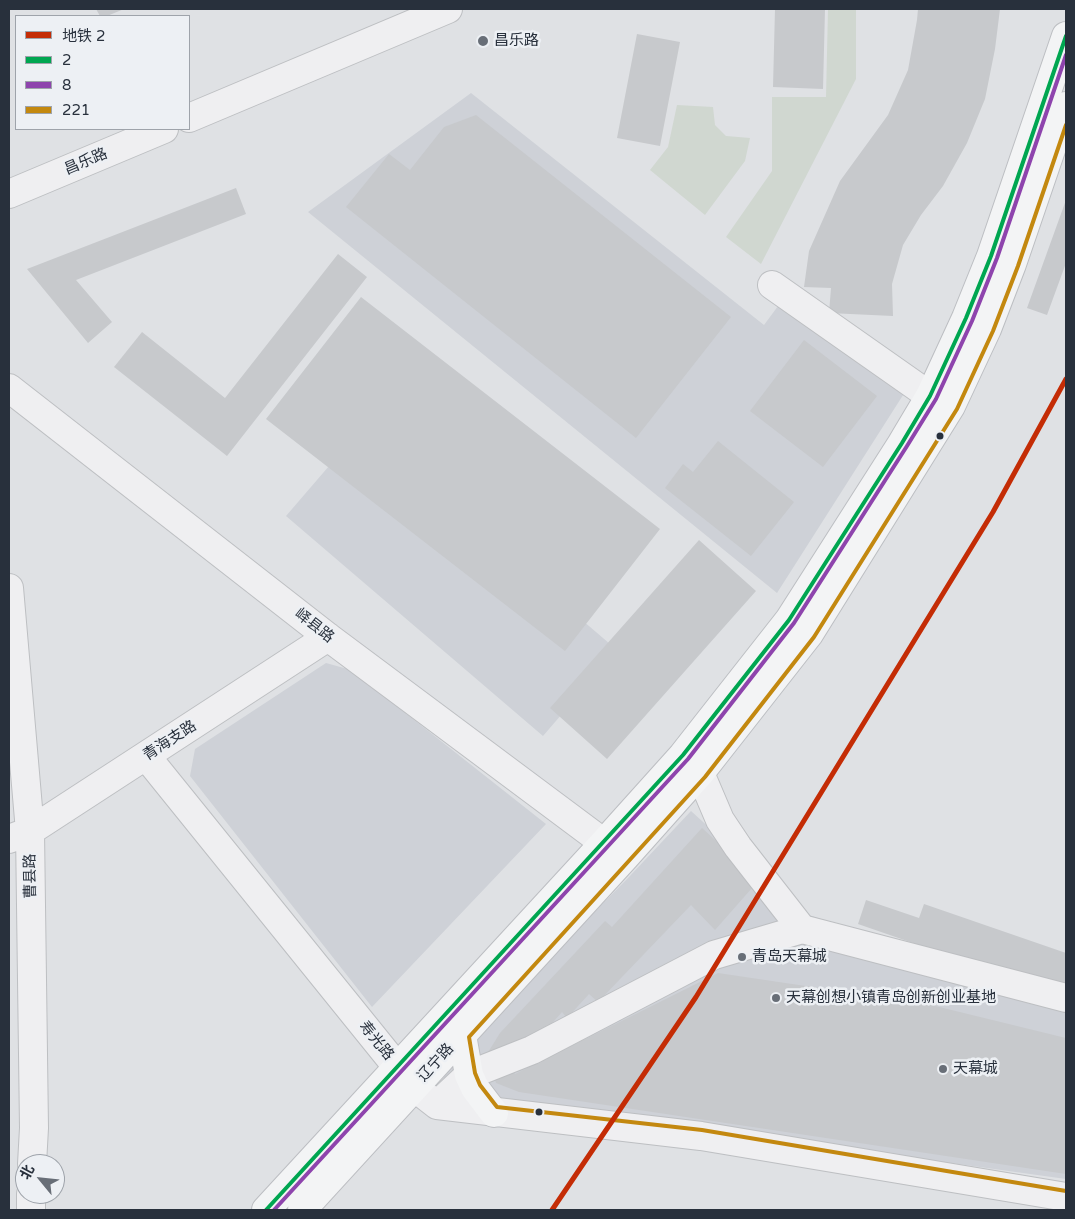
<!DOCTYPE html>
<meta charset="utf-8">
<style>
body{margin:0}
#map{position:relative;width:1075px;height:1219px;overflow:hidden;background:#dfe1e4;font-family:"Varela Round","Noto Sans SC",sans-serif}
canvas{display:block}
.frame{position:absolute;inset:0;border:10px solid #28303c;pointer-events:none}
.legend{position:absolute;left:15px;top:15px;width:175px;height:115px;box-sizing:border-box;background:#edf0f4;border:1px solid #9ea3aa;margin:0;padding:6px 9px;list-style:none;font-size:15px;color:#28303c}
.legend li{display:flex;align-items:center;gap:10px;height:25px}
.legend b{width:25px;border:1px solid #9ea3aa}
.north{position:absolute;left:15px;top:1154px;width:50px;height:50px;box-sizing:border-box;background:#edf0f4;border:1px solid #9ea3aa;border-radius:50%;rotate:298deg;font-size:14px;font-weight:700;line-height:20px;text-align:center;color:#28303c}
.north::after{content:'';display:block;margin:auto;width:18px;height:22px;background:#686e77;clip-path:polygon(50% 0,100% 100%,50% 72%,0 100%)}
</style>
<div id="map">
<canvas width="1075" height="1219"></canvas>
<div class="frame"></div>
<ul class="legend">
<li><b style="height:6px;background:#c42c05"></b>地铁 2</li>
<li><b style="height:6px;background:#00a651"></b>2</li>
<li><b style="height:6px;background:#8e44ad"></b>8</li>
<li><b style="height:6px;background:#c3880f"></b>221</li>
</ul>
<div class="north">北</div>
</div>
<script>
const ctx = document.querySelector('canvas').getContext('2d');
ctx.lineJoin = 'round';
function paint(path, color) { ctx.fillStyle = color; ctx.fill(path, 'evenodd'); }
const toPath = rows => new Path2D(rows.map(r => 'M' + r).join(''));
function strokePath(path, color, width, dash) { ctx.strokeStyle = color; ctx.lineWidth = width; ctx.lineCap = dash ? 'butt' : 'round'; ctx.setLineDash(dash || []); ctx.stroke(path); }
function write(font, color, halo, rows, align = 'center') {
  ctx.font = font + ' "Varela Round","Noto Sans SC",sans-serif'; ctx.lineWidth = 5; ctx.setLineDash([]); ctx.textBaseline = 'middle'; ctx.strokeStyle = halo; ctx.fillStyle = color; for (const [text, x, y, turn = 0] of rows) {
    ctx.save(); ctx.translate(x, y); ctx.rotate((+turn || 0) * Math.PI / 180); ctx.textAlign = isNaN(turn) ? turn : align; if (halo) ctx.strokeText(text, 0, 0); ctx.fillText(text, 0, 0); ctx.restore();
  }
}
const built = toPath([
 [471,93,764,325,784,298,905,392,777,593,308,212],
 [360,430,617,650,543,736,286,516],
 [326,663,351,670,546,824,372,1007,190,776,195,749],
 [691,811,803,913,1066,1000,1066,1179,455,1094,438,1070,628,878]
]);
const green = toPath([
 [828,9,856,9,856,79,761,264,726,237,772,171,772,97,826,97],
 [677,105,713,107,715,125,726,136,750,138,745,161,705,215,650,170,668,147]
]);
const building = toPath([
 [96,9,124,9,107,16,100,16],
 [775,9,825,9,823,89,773,87],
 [918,9,1000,9,995,49,985,99,967,143,943,186,921,215,903,245,892,284,893,316,829,313,831,288,804,287,809,251,840,181,888,115,908,70,917,20],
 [637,34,680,42,660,146,617,138],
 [476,115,731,317,636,438,346,207,389,154,410,170,444,127],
 [236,188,246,214,76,280,112,322,88,343,27,269],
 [1066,200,1066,263,1047,315,1027,308],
 [338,254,367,277,227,456,114,367,142,332,225,398],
 [361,297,660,529,565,651,266,419],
 [804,340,877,396,823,467,750,411],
 [718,441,794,502,751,556,665,488,683,464,693,472],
 [699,540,756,591,607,759,550,708],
 [702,828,759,880,715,930,691,905,598,1002,589,994,567,1018,562,1012,546,1030,503,1051,515,1074,718,973,927,1004,1066,1038,1066,1174,519,1092,496,1083,487,1054,500,1033,605,921,612,927],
 [866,900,919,918,924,904,1066,953,1066,996,858,924]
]);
const minor = toPath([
 [189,118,448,9],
 [9,194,164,129],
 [772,285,930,396],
 [9,388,328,637,604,843,624,857],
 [9,588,30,831,34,1128,32,1164],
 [146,756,398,1068,414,1087,437,1105,701,1136,1066,1197],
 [9,839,30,831,328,637],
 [802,929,1066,998],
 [437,1105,469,1075,532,1050,714,955,802,929,738,847,720,820,700,773,685,757],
 [31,1210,31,1194]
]);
const major = toPath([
 [462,1035,469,1075,475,1088,494,1113],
 [266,1210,604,843,683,755,789,620,902,443,930,396,966,318,991,256,1066,36],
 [302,1210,625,857,700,773,809,634,951,406,987,329,1012,264,1066,106]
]);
const bus1 = toPath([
 [266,1210,683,755,789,620,902,443,930,396,966,318,991,256,1066,36]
]);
const bus2 = toPath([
 [274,1210,688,759,794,623,907,446,936,399,972,321,997,258,1066,55]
]);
const bus3 = toPath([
 [1066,125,1018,266,993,331,957,409,814,637,705,777,469,1037,475,1073,480,1085,497,1107,702,1130,1066,1191]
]);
const metro1 = toPath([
 [552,1210,696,997,993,512,1066,379]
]);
const markers = [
 [483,41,6,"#686e77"],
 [940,436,4.5,"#28303c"],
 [742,957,5,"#686e77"],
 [776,998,5,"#686e77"],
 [943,1069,5,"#686e77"],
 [539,1112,4.5,"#28303c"]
];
const poiNames = [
 ["昌乐路",494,41],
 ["青岛天幕城",752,957],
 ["天幕创想小镇青岛创新创业基地",786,998],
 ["天幕城",953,1069]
];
const streetNames = [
 ["昌乐路",86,162,-23],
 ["峄县路",314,626,38],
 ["青海支路",170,741,-33],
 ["曹县路",31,876,-91],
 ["寿光路",376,1041,51],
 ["辽宁路",436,1063,-48]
];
paint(built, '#ced1d7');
paint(green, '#d0d7d0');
paint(building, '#c7c9cc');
strokePath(minor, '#bdbfc2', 30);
strokePath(major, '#bcbec2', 30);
strokePath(minor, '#efeff1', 28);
strokePath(major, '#f3f4f5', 28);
strokePath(bus1, '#00a651', 4);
strokePath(bus2, '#8e44ad', 4);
strokePath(bus3, '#c3880f', 4);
strokePath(metro1, '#c42c05', 5);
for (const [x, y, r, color] of markers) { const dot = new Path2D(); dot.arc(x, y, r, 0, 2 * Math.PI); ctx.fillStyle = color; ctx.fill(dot); strokePath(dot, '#edf0f4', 2); }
write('15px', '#28303c', '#edf0f4', poiNames, 'left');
write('15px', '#28303c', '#edf0f4', streetNames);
</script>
